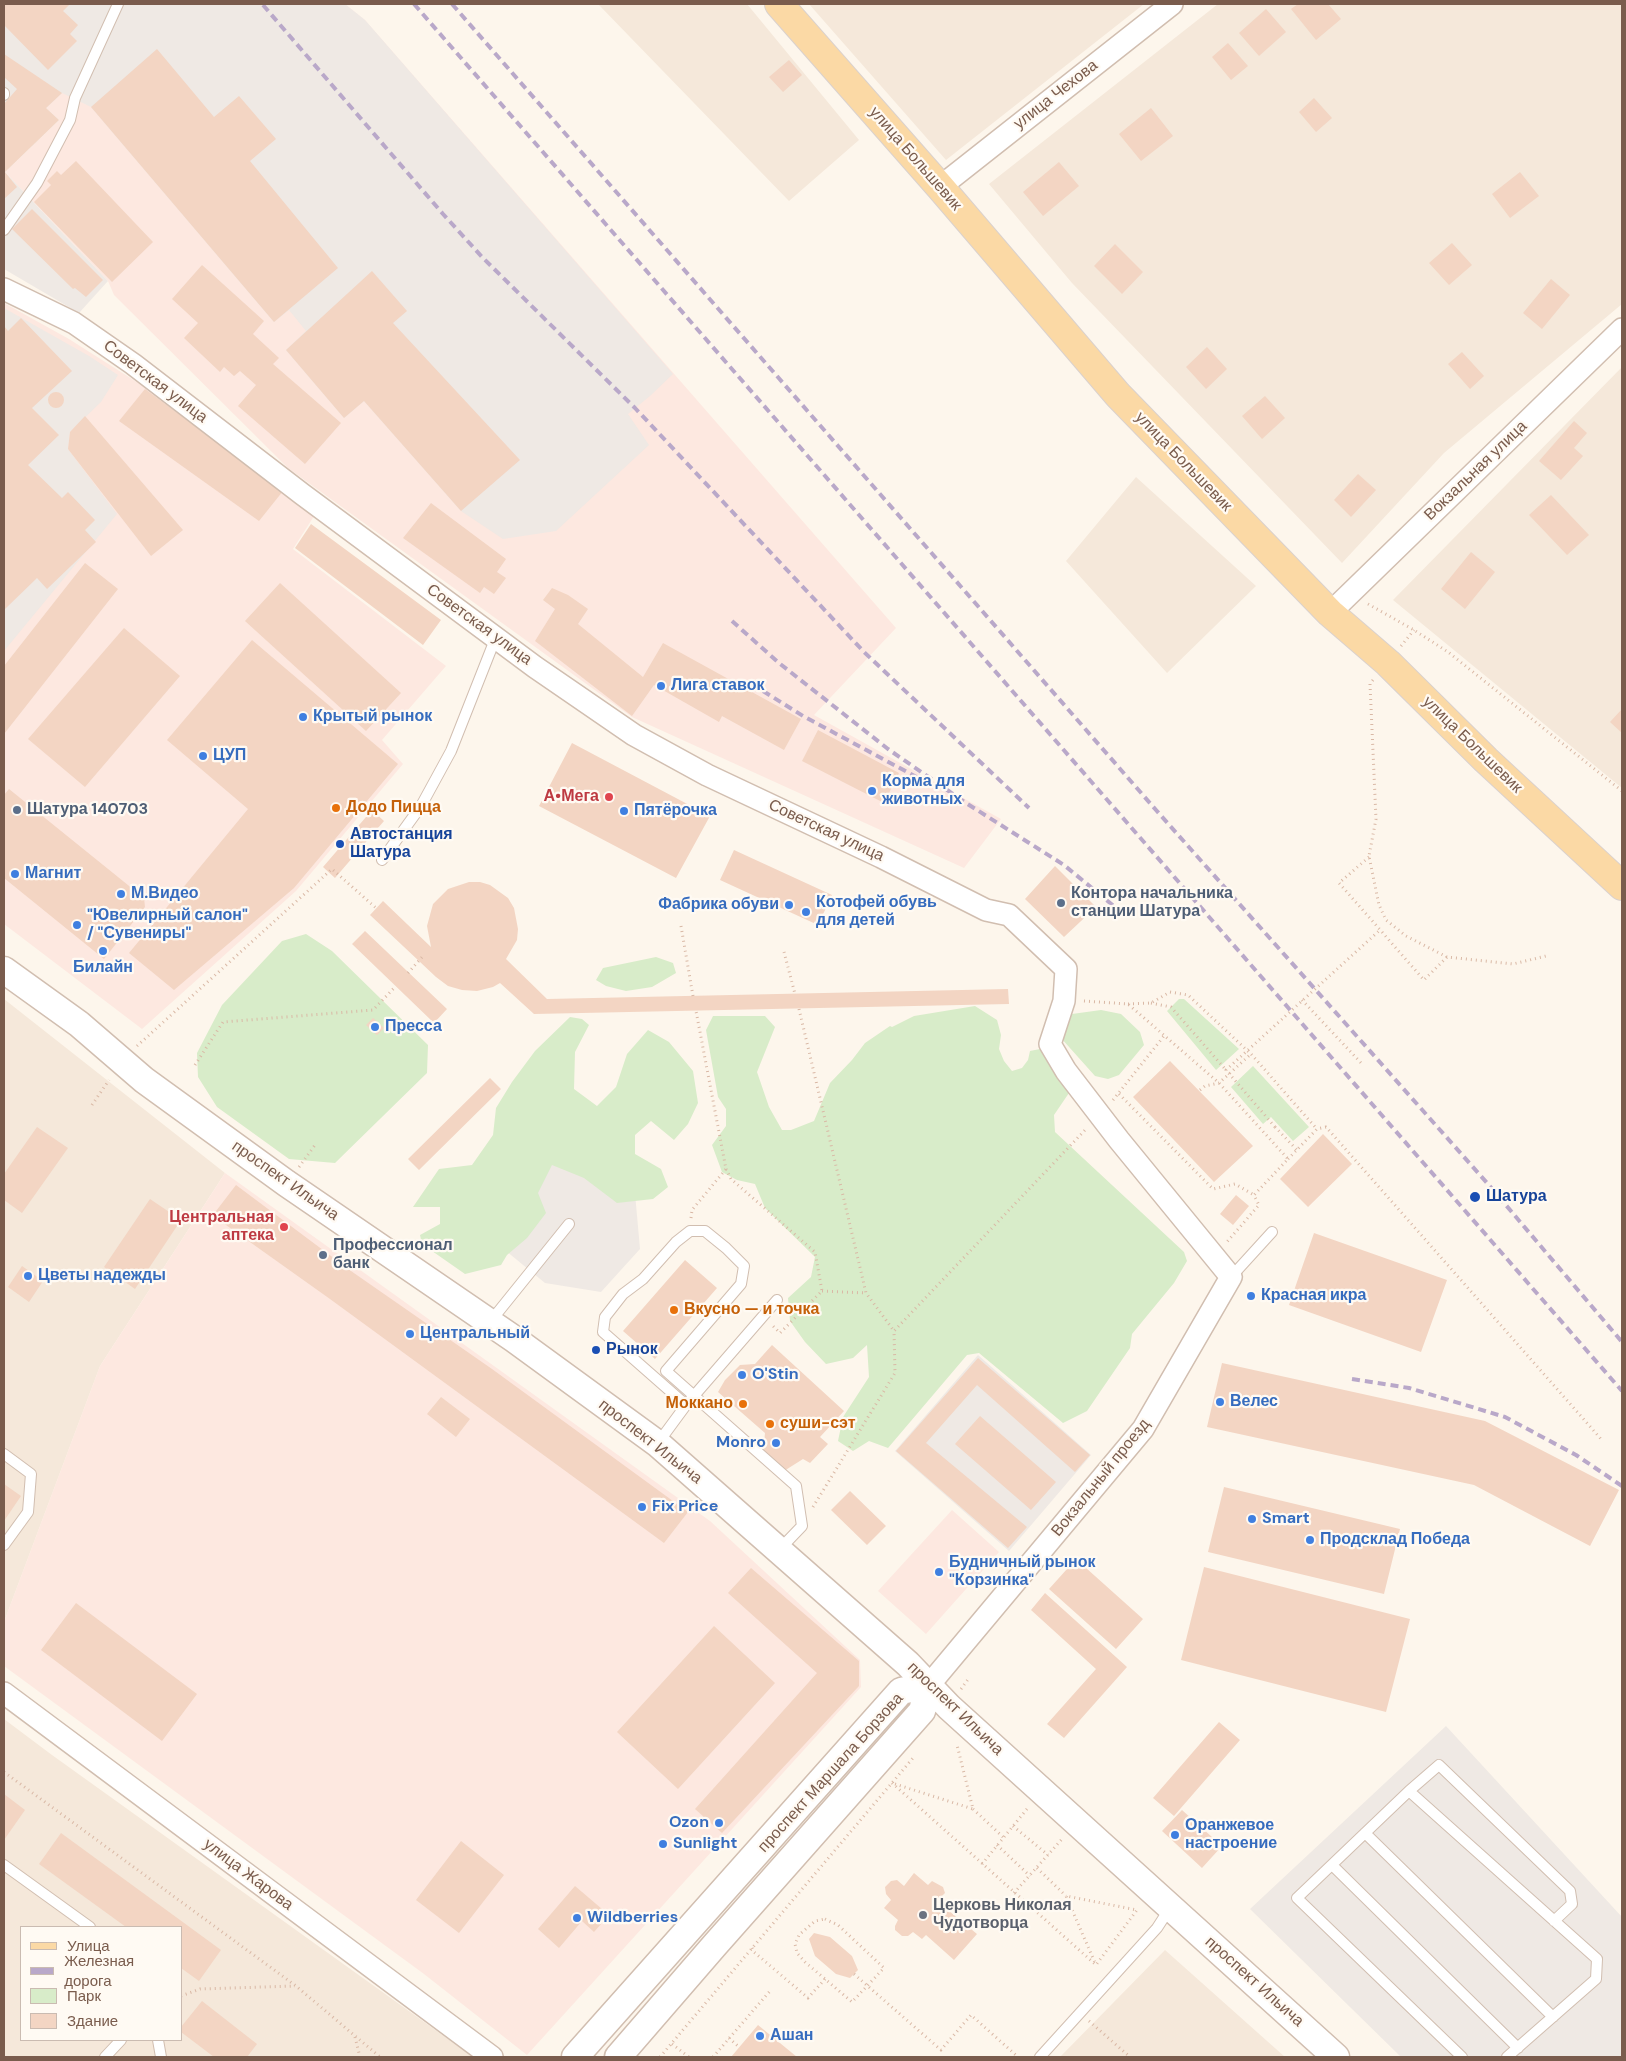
<!DOCTYPE html>
<meta charset="utf-8">
<style>
body{margin:0}
#map{position:relative;width:1626px;height:2061px;overflow:hidden;background:#fdf6ec;font-family:"DM Sans",sans-serif}
canvas{display:block}
.frame{position:absolute;inset:0;border:5px solid #7a5c4d;pointer-events:none}
.legend{position:absolute;left:20px;top:1926px;width:162px;height:115px;box-sizing:border-box;background:#fffaf3;border:1px solid #cabbb1;margin:0;padding:6px 9px;list-style:none;font-size:15px;color:#7a5c4d}
.legend li{display:flex;align-items:center;gap:10px;height:25px}
.legend b{width:25px;border:1px solid #cabbb1}
</style>
<div id="map">
<canvas width="1626" height="2061"></canvas>
<div class="frame"></div>
<ul class="legend">
<li><b style="height:6px;background:#fbd9a5"></b>Улица</li>
<li><b style="height:6px;background:#b9a8c9"></b>Железная дорога</li>
<li><b style="height:14px;background:#d8ecc9"></b>Парк</li>
<li><b style="height:14px;background:#f3d5c3"></b>Здание</li>
</ul>
</div>
<script>
const ctx = document.querySelector('canvas').getContext('2d');
ctx.lineJoin = 'round';
function paint(path, color) { ctx.fillStyle = color; ctx.fill(path, 'evenodd'); }
const toPath = rows => new Path2D(rows.map(r => 'M' + r).join(''));
function strokePath(path, color, width, dash) { ctx.strokeStyle = color; ctx.lineWidth = width; ctx.lineCap = dash ? 'butt' : 'round'; ctx.setLineDash(dash || []); ctx.stroke(path); }
function write(font, color, halo, rows, align = 'center') {
  ctx.font = font + ' "DM Sans",sans-serif'; ctx.lineWidth = 4.5; ctx.setLineDash([]); ctx.textBaseline = 'middle'; ctx.strokeStyle = halo; ctx.fillStyle = color; for (const [text, x, y, turn = 0] of rows) {
    ctx.save(); ctx.translate(x, y); ctx.rotate((+turn || 0) * Math.PI / 180); ctx.textAlign = isNaN(turn) ? turn : align; if (halo) ctx.strokeText(text, 0, 0); ctx.fillText(text, 0, 0); ctx.restore();
  }
}
const residential = toPath([
 [598,4,747,4,859,140,789,201],
 [809,4,1144,4,946,160],
 [1218,4,1622,4,1622,304,1444,453,1342,563,1072,283,989,184],
 [1622,367,1622,788,1393,600],
 [1136,477,1256,586,1167,673,1066,561],
 [4,999,225,1173,100,1366,4,1622],
 [4,1719,52,1755,473,2057,4,2057],
 [21,1927,181,1927,181,2040,21,2040],
 [1165,1950,1285,2057,1060,2057]
]);
const commercial = toPath([
 [4,4,345,4,365,20,896,628,814,715,1001,819,964,868,632,717,288,468,114,295,108,281,5,172,59,120,46,108],
 [4,303,69,339,143,386,316,513,293,549,446,666,382,740,403,764,296,891,142,1029,4,924],
 [225,1173,710,1521,860,1660,861,1687,527,2055,424,1974,4,1666,4,1622,100,1366],
 [952,1510,999,1552,926,1634,878,1591]
]);
const industrial = toPath([
 [4,4,345,4,365,20,673,374,650,396,628,414,649,445,556,531,503,539,461,511,364,401,344,418,286,350,306,331,289,310,274,322,91,107,62,93,46,108,59,120,5,172,108,281,79,313,4,269],
 [4,308,89,356,118,375,101,402,70,432,68,449,117,514,4,651],
 [512,1128,634,1182,640,1249,601,1292,545,1283,483,1232],
 [978,1355,1091,1455,1009,1551,895,1451],
 [1446,1726,1622,1917,1622,2057,1401,2057,1250,1909]
]);
const green = toPath([
 [306,934,332,951,428,1045,427,1073,335,1163,289,1159,217,1107,198,1077,197,1053,222,1005,282,941],
 [656,957,673,963,676,973,652,987,626,991,606,986,596,980,603,968],
 [1179,999,1184,999,1239,1049,1216,1070,1167,1011],
 [975,1006,997,1020,1001,1035,999,1049,1004,1061,1012,1071,1022,1068,1028,1060,1030,1051,1045,1048,1071,1090,1054,1115,1055,1132,1184,1252,1187,1261,1174,1283,1132,1334,1130,1348,1087,1411,1063,1423,979,1353,967,1355,888,1448,869,1441,853,1451,838,1441,843,1417,869,1377,867,1345,853,1358,826,1364,805,1342,790,1321,788,1298,811,1277,815,1257,765,1208,755,1184,737,1180,722,1172,712,1145,726,1126,726,1109,718,1097,706,1030,713,1016,765,1016,775,1027,757,1072,769,1107,782,1130,791,1130,814,1121,830,1083,852,1060,865,1043,890,1026,892,1027,914,1016],
 [1101,1010,1121,1014,1140,1032,1144,1045,1119,1075,1108,1079,1095,1076,1061,1038,1059,1029,1072,1014],
 [570,1017,582,1019,589,1025,575,1052,574,1089,597,1106,616,1087,627,1054,648,1030,669,1042,693,1071,698,1103,688,1124,674,1140,651,1121,635,1135,635,1154,661,1169,668,1187,653,1199,617,1203,584,1178,552,1165,538,1193,546,1213,527,1238,507,1255,501,1265,465,1274,422,1244,420,1235,440,1224,440,1207,413,1207,439,1169,472,1165,493,1135,496,1108,512,1082,535,1051],
 [1253,1066,1309,1127,1293,1141,1271,1117,1263,1124,1231,1087]
]);
const building = toPath([
 [4,4,70,4,63,11,78,25,70,34,77,41,48,70,4,25],
 [1298,4,1328,4,1341,19,1316,40,1291,9],
 [1266,9,1286,32,1259,56,1239,33],
 [1228,43,1248,66,1231,80,1212,57],
 [157,49,214,117,239,96,276,139,250,161,338,268,274,322,91,107],
 [4,54,62,93,46,108,59,120,5,172,17,187,4,199,4,104,17,89,4,77],
 [789,60,802,75,783,92,769,77],
 [1314,98,1332,118,1316,132,1299,112],
 [1151,108,1173,136,1141,161,1119,134],
 [76,161,153,242,112,282,34,202,51,185,47,181,57,171,61,175],
 [1059,162,1079,186,1043,216,1023,192],
 [1520,172,1539,196,1510,218,1492,194],
 [32,209,103,280,86,297,75,288,73,289,12,229],
 [1452,243,1472,265,1449,285,1429,263],
 [1115,244,1143,272,1122,294,1094,266],
 [202,265,264,321,253,334,279,358,273,364,341,423,305,464,238,406,256,385,240,371,234,376,224,367,220,372,184,338,198,323,172,299],
 [372,271,407,311,393,323,520,460,461,511,364,401,344,418,286,350],
 [1551,279,1570,295,1542,329,1523,313],
 [21,318,72,371,32,408,59,435,28,465,62,498,68,492,95,520,85,530,96,542,47,589,37,578,4,610,4,326,8,331],
 [1207,347,1227,369,1206,389,1186,367],
 [1462,352,1484,376,1470,389,1448,364],
 [145,389,283,491,259,521,119,421],
 '48 400a8 8 0 1 1 16 0a8 8 0 1 1-16 0Z',
 [1265,396,1285,418,1262,439,1242,416],
 [85,416,183,530,151,556,68,449,70,432],
 [1574,421,1587,433,1574,448,1583,456,1561,480,1539,461],
 [1358,474,1376,490,1351,517,1334,500],
 [1551,495,1589,535,1567,555,1529,515],
 [431,503,506,559,497,572,506,578,494,594,484,587,480,593,403,538],
 [311,524,441,620,423,645,295,548],
 [1471,552,1495,572,1465,609,1441,589],
 [85,563,118,589,4,734,4,666],
 [280,583,401,693,366,731,245,621],
 [552,588,568,595,588,609,578,624,643,677,663,643,801,719,784,750,722,716,719,722,654,685,632,716,535,641,555,609,543,600],
 [124,628,180,676,85,787,28,739],
 [252,640,398,764,294,888,174,990,129,953,248,809,167,740],
 [1622,709,1622,733,1610,722],
 [818,730,899,773,884,803,802,761],
 [572,743,710,816,676,878,539,806],
 [9,789,144,898,145,907,104,959,4,878,4,795],
 [372,810,384,821,335,878,323,867],
 [734,850,832,895,818,925,720,880],
 [1055,866,1096,907,1064,937,1025,899],
 [469,882,480,882,490,885,508,898,514,908,518,929,517,940,506,959,547,999,1008,989,1009,1004,534,1014,500,983,493,987,477,991,462,990,448,986,436,977,370,915,383,901,431,947,427,926,433,904,448,889],
 [365,931,447,1009,434,1023,352,944],
 [373,1018,384,1028,377,1035,366,1025],
 [1170,1061,1253,1146,1214,1182,1133,1097],
 [490,1078,501,1089,419,1170,408,1159],
 [37,1127,68,1148,22,1213,4,1200,4,1174],
 [1323,1134,1352,1164,1308,1207,1280,1179],
 [236,1185,351,1271,492,1369,688,1512,664,1543,330,1299,219,1220,213,1215],
 [1236,1195,1249,1206,1233,1225,1220,1214],
 [150,1199,181,1220,135,1289,104,1267],
 [1314,1233,1447,1280,1421,1352,1289,1305],
 [685,1260,717,1288,655,1359,623,1331],
 [22,1266,43,1281,29,1302,8,1287],
 [772,1345,844,1411,820,1437,828,1444,810,1463,803,1459,784,1471,763,1453,765,1433,718,1392,725,1380,740,1365,755,1364],
 [978,1358,1090,1455,1075,1472,977,1385,926,1443,1027,1527,1008,1548,896,1451],
 [1222,1363,1485,1421,1619,1490,1590,1546,1474,1485,1207,1427],
 [441,1397,470,1419,456,1437,427,1414],
 [980,1416,1056,1482,1031,1510,955,1444],
 [4,1484,21,1496,4,1521],
 [1224,1487,1400,1529,1384,1594,1208,1552],
 [850,1491,886,1526,867,1545,831,1510],
 [1076,1559,1143,1619,1116,1649,1049,1589],
 [1204,1567,1410,1619,1386,1712,1181,1660],
 [751,1568,859,1661,859,1686,722,1833,695,1809,817,1673,728,1593],
 [1045,1593,1127,1667,1064,1738,1047,1724,1096,1669,1031,1610],
 [76,1603,197,1694,162,1741,41,1650],
 [714,1626,775,1683,678,1789,617,1732],
 [1219,1722,1240,1740,1174,1816,1153,1798],
 [4,1794,25,1810,4,1840],
 [1182,1810,1222,1846,1202,1868,1162,1831],
 [61,1833,221,1950,199,1981,181,1968,181,1927,126,1927,39,1864],
 [461,1841,504,1875,459,1933,416,1900],
 [914,1873,928,1885,932,1881,943,1887,945,1893,941,1897,952,1906,948,1910,977,1934,954,1960,926,1935,922,1939,913,1932,908,1936,902,1936,895,1930,895,1926,898,1920,884,1908,891,1900,886,1894,885,1887,891,1881,897,1880,904,1886],
 [575,1886,609,1915,594,1932,582,1921,559,1948,538,1929],
 [814,1933,830,1937,852,1956,858,1970,850,1978,836,1974,815,1956,809,1939],
 [202,2001,257,2044,247,2057,214,2057,181,2032,181,2027],
 [758,2025,797,2057,731,2057]
]);
const path = toPath([
 [1368,604,1414,630,1448,652,1622,791],
 [1401,646,1414,630],
 [1373,680,1370,684,1376,819,1369,856,1379,905,1386,920,1406,936,1447,957,1513,964,1546,956],
 [1369,857,1339,883,1424,980,1447,957],
 [681,926,693,996],
 [784,952,795,994],
 [408,973,424,955],
 [1302,1000,1363,1065],
 [1084,1001,1128,1004,1219,1083,1288,1159,1254,1195,1259,1205,1226,1243],
 [1151,1003,1171,1007,1226,1070],
 [1128,1004,1151,1003,1170,992,1188,995,1251,1054,1317,1129],
 [799,1009,866,1293,894,1331],
 [137,1046,332,869,376,908],
 [195,1065,223,1022,373,1010,396,986],
 [1200,1090,1205,1086,1219,1083,1251,1054],
 [1119,1094,1213,1189,1235,1184,1254,1195],
 [1113,1100,1164,1036],
 [92,1105,109,1080],
 [1275,1127,1297,1150],
 [1288,1159,1317,1129,1326,1127,1601,1439],
 [299,1167,315,1145],
 [726,1169,731,1179,815,1252,822,1291,780,1333,772,1325],
 [691,1218,692,1210,726,1169,696,1011],
 [822,1291,866,1293],
 [813,1507,895,1373,894,1331,1087,1128],
 [961,1689,969,1678],
 [4,1772,296,1986,380,2057],
 [892,1783,1096,1965,1137,1910,1066,1896,1096,1965],
 [895,1784,973,1809,957,1745],
 [973,1809,1003,1837],
 [1013,1826,1048,1855],
 [997,1845,1030,1876],
 [982,1864,1027,1809],
 [1037,1868,1066,1896],
 [1014,1893,1062,1839],
 [825,1919,838,1925,884,1968,852,2002,805,1962,797,1953,795,1944,799,1935,815,1921,825,1919],
 [752,1948,754,1952,808,1998,825,1979],
 [854,1974,941,2050,971,2015,1018,2057],
 [181,1996,200,1989,295,1986],
 [1089,2021,1130,2057],
 [355,2037,360,2057],
 [729,2038,739,2047],
 [672,2044,689,2057],
 [660,2057,913,1758],
 [713,2057,770,1991]
]);
const service = toPath([
 [4,93,4,95],
 [4,230,37,183,70,120,75,98,118,4],
 [382,860,421,806,451,751,496,637],
 [1231,1277,1272,1232],
 [490,1322,569,1224],
 [686,1405,603,1332,605,1317,623,1294,643,1279,676,1242,690,1231,705,1231,726,1248,744,1266,741,1284,666,1371,796,1486,802,1526,779,1550],
 [658,1443,686,1405,777,1300],
 [4,1454,31,1474,28,1512,4,1545],
 [1409,1791,1439,1765,1570,1891,1572,1904,1554,1921],
 [1365,1833,1553,2017],
 [4,1865,90,1927],
 [1332,1865,1518,2048],
 [158,2040,161,2057],
 [105,2057,121,2040],
 [1040,2057,1157,1928,1170,1908],
 [1462,2057,1297,1898,1409,1791,1597,1959,1596,1979,1507,2057]
]);
const minor = toPath([
 [940,187,1172,4],
 [4,289,74,323,133,364,302,494,535,667,634,735,707,775,881,857,986,910,1009,915,1066,969,1064,1001,1050,1044,1066,1071,1119,1140,1231,1277,1143,1429,929,1685],
 [1330,613,1622,329],
 [4,1693,492,2057]
]);
const tertiary = toPath([
 [4,970,79,1024,144,1080,286,1183,514,1339,658,1444,908,1664,949,1707,1336,2057],
 [575,2057,901,1691,929,1685],
 [618,2057,714,1946,922,1711,929,1685]
]);
const primary = toPath([
 [779,4,940,187,1118,395,1330,613,1388,663,1486,760,1622,886]
]);
const rail = toPath([
 [414,4,1622,1391],
 [452,4,1156,810,1488,1184,1622,1342],
 [263,5,443,214,483,258,635,408,864,652,1029,808],
 [732,621,779,663,888,749,966,803,1064,865,1121,912],
 [763,691,803,716,922,780],
 [1352,1379,1409,1388,1505,1417,1576,1455,1622,1486]
]);
const pathBridge = toPath([
 [1275,1127,1226,1070,1380,930]
]);
const markers = [
 [661,686,5,"#3f7fe0"],
 [303,717,5,"#3f7fe0"],
 [203,756,5,"#3f7fe0"],
 [872,791,5,"#3f7fe0"],
 [609,797,5,"#e0444e"],
 [336,808,5,"#e8710a"],
 [17,810,5,"#5c6f8a"],
 [624,811,5,"#3f7fe0"],
 [340,844,5,"#1a4fb4"],
 [15,874,5,"#3f7fe0"],
 [121,894,5,"#3f7fe0"],
 [1061,903,5,"#5c6f8a"],
 [789,905,5,"#3f7fe0"],
 [806,912,5,"#3f7fe0"],
 [77,925,5,"#3f7fe0"],
 [103,951,5,"#3f7fe0"],
 [375,1027,5,"#3f7fe0"],
 [1475,1197,6,"#1a4fb4"],
 [284,1227,5,"#e0444e"],
 [323,1255,5,"#5c6f8a"],
 [28,1276,5,"#3f7fe0"],
 [1251,1296,5,"#3f7fe0"],
 [674,1310,5,"#e8710a"],
 [410,1334,5,"#3f7fe0"],
 [596,1350,5,"#1a4fb4"],
 [742,1375,5,"#3f7fe0"],
 [1220,1402,5,"#3f7fe0"],
 [743,1404,5,"#e8710a"],
 [770,1424,5,"#e8710a"],
 [776,1443,5,"#3f7fe0"],
 [642,1507,5,"#3f7fe0"],
 [1252,1519,5,"#3f7fe0"],
 [1310,1540,5,"#3f7fe0"],
 [939,1572,5,"#3f7fe0"],
 [719,1823,5,"#3f7fe0"],
 [1175,1835,5,"#3f7fe0"],
 [663,1844,5,"#3f7fe0"],
 [923,1915,5,"#6b7280"],
 [577,1918,5,"#3f7fe0"],
 [760,2036,5,"#3f7fe0"]
];
const streetNames = [
 ["улица Чехова",1056,95,-38],
 ["улица Большевик",915,159,49],
 ["Советская улица",155,382,37],
 ["улица Большевик",1183,462,46],
 ["Вокзальная улица",1476,471,-44],
 ["Советская улица",479,625,36],
 ["улица Большевик",1472,745,44],
 ["Советская улица",826,831,25],
 ["проспект Ильича",285,1181,35],
 ["проспект Ильича",650,1442,38],
 ["Вокзальный проезд",1101,1478,-51],
 ["проспект Ильича",955,1709,44],
 ["проспект Маршала Борзова",831,1773,-48],
 ["улица Жарова",248,1875,37],
 ["проспект Ильича",1254,1982,42]
];
const shopNames = [
 ["Лига ставок",671,686],
 ["Крытый рынок",313,717],
 ["ЦУП",213,756],
 ["Корма для",882,782],
 ["животных",882,800],
 ["Пятёрочка",634,811],
 ["Магнит",25,874],
 ["М.Видео",131,894],
 ["Котофей обувь",816,903],
 ["для детей",816,921],
 ["Фабрика обуви",779,905,"right"],
 ["\"Ювелирный салон\"",87,916],
 ["/ \"Сувениры\"",87,934],
 ["Билайн",103,968,"center"],
 ["Пресса",385,1027],
 ["Цветы надежды",38,1276],
 ["Красная икра",1261,1296],
 ["Центральный",420,1334],
 ["O'Stin",752,1375],
 ["Велес",1230,1402],
 ["Monro",766,1443,"right"],
 ["Fix Price",652,1507],
 ["Smart",1262,1519],
 ["Продсклад Победа",1320,1540],
 ["Будничный рынок",949,1563],
 ["\"Корзинка\"",949,1581],
 ["Ozon",709,1823,"right"],
 ["Оранжевое",1185,1826],
 ["настроение",1185,1844],
 ["Sunlight",673,1844],
 ["Wildberries",587,1918],
 ["Ашан",770,2036]
];
const healthNames = [
 ["А•Мега",599,797],
 ["Центральная",274,1218],
 ["аптека",274,1236]
];
const foodNames = [
 ["Додо Пицца",346,808],
 ["Вкусно — и точка",684,1310],
 ["Моккано",733,1404,"right"],
 ["суши-сэт",780,1424]
];
const serviceNames = [
 ["Шатура 140703",27,810],
 ["Контора начальника",1071,894],
 ["станции Шатура",1071,912],
 ["Профессионал",333,1246],
 ["банк",333,1264]
];
const transitNames = [
 ["Автостанция",350,835],
 ["Шатура",350,853],
 ["Шатура",1486,1197],
 ["Рынок",606,1350]
];
const worshipNames = [
 ["Церковь Николая",933,1906],
 ["Чудотворца",933,1924]
];
paint(residential, '#f5e8da');
paint(commercial, '#fde8e0');
paint(industrial, '#efe9e4');
paint(green, '#d8ecc9');
paint(building, '#f3d5c3');
strokePath(service, '#d1beb0', 12);
strokePath(minor, '#d1beb0', 24);
strokePath(tertiary, '#d1beb0', 29);
strokePath(primary, '#dad1cd', 30);
strokePath(path, '#d9b8a5', 3, [1, 4]);
strokePath(service, '#fff', 10);
strokePath(minor, '#fff', 21);
strokePath(tertiary, '#fff', 26);
strokePath(primary, '#fbd9a5', 28);
strokePath(rail, '#b9a8c9', 4, [8, 5]);
strokePath(pathBridge, '#d9b8a5', 3, [1, 4]);
for (const [x, y, r, color] of markers) { const dot = new Path2D(); dot.arc(x, y, r, 0, 2 * Math.PI); ctx.fillStyle = color; ctx.fill(dot); strokePath(dot, '#fffaf3', 2); }
write('16px', '#7a5c4d', '#fffaf3', streetNames);
write('bold 16px', '#366cbe', '#fffaf3', shopNames, 'left');
write('bold 16px', '#be3a42', '#fffaf3', healthNames, 'right');
write('bold 16px', '#c56008', '#fffaf3', foodNames, 'left');
write('bold 16px', '#4e5e75', '#fffaf3', serviceNames, 'left');
write('bold 16px', '#164399', '#fffaf3', transitNames, 'left');
write('bold 16px', '#5b616d', '#fffaf3', worshipNames, 'left');
</script>
